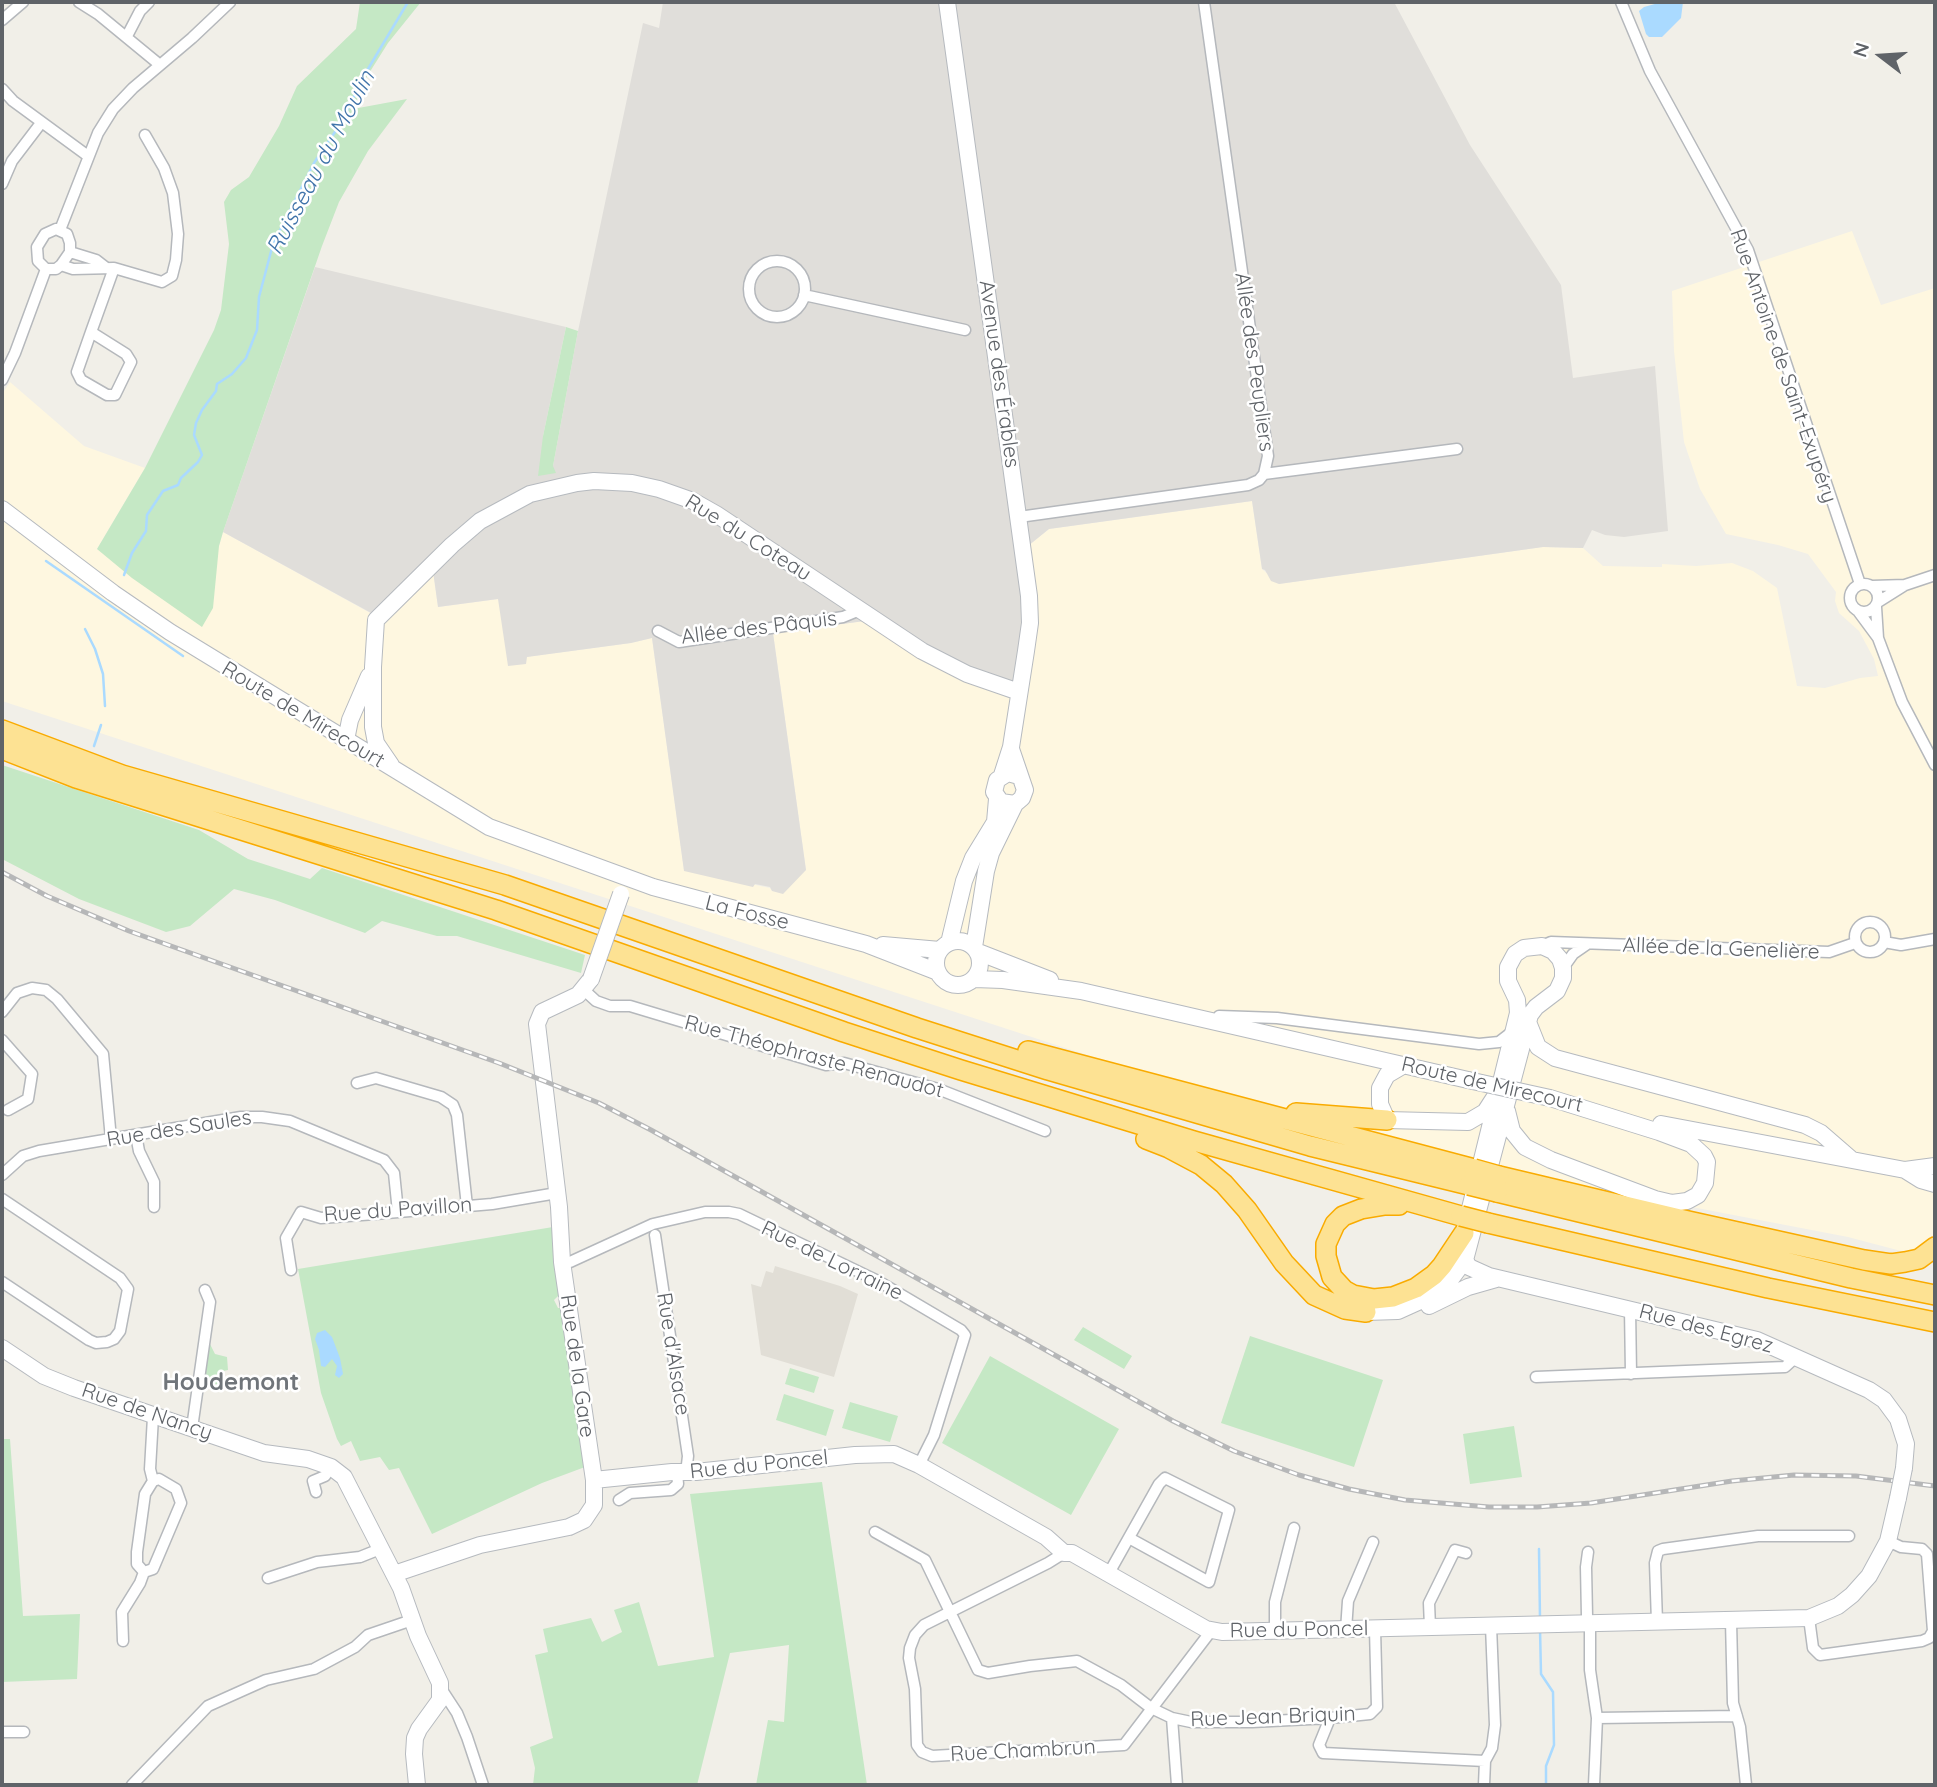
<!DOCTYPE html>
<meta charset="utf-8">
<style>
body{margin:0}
#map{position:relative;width:1937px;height:1787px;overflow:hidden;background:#f1efe8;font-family:Quicksand,sans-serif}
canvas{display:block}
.frame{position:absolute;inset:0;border:4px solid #5f6368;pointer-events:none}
.north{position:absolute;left:1846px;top:21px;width:70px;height:70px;-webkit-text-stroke:5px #fff;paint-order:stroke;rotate:287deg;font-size:19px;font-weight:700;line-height:28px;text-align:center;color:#5f6368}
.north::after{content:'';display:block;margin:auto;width:24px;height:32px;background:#5f6368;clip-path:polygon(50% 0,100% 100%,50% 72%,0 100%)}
</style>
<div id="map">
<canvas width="1937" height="1787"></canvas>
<div class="frame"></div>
<div class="north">N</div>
</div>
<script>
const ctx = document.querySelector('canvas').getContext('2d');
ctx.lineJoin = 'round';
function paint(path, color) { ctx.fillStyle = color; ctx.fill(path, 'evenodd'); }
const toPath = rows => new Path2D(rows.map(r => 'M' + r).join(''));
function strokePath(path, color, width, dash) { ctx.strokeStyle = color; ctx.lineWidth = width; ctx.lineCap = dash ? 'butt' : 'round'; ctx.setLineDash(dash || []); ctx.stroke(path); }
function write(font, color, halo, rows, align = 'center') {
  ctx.font = font + ' Quicksand,sans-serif'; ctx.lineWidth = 5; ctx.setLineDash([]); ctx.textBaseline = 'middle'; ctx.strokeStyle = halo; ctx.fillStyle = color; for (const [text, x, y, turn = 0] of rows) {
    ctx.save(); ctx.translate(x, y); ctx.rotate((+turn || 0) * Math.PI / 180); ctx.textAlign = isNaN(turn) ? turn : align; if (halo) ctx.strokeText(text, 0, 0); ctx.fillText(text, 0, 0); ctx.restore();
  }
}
const commercial = toPath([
 [1852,231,1881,305,1935,288,1935,1260,1848,1237,1520,1174,1185,1087,2,701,2,394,10,382,84,446,145,468,97,549,219,546,223,532,372,614,431,556,438,607,498,599,526,657,631,643,652,638,684,870,770,888,772,891,806,870,773,633,865,621,1028,546,1049,529,1252,501,1262,569,1279,584,1543,547,1583,548,1603,566,1650,567,1662,567,1662,564,1696,566,1732,563,1753,571,1777,588,1797,686,1825,688,1860,678,1878,676,1874,659,1859,631,1839,613,1835,601,1836,592,1808,554,1778,545,1726,534,1700,489,1684,442,1674,351,1672,291]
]);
const industrial = toPath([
 [663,2,1394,2,1470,145,1561,285,1573,378,1655,366,1668,531,1624,537,1605,535,1592,530,1583,548,1543,547,1279,584,1271,581,1265,570,1262,569,1252,501,1049,529,1028,546,1022,703,967,681,865,621,773,633,806,870,783,894,772,891,770,887,755,884,753,887,684,871,652,638,631,643,527,657,526,664,508,666,498,599,438,607,431,557,373,614,223,532,315,267,566,327,543,436,553,466,578,331,643,23,659,28]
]);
const education = toPath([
 [775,1266,840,1286,858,1294,834,1377,761,1355,751,1284,761,1287,766,1271,773,1273]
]);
const green = toPath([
 [360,2,421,2,388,43,366,78,353,109,407,99,368,151,339,202,322,246,223,532,219,546,213,608,202,627,132,578,97,549,145,468,214,330,221,310,229,244,224,202,231,190,249,177,279,126,297,86,356,29],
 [566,327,578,331,553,466,556,473,538,476,543,436],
 [2,765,199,830,248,859,310,879,322,868,585,955,581,973,457,936,437,936,382,921,365,933,275,900,234,889,190,926,166,932,79,899,2,859],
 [553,1227,560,1294,554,1300,558,1308,561,1308,585,1467,542,1483,432,1534,399,1468,389,1470,380,1457,360,1461,351,1441,341,1446,337,1439,321,1393,298,1269],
 [1083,1327,1132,1356,1124,1369,1074,1340],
 [1250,1336,1383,1380,1354,1467,1221,1423],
 [209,1342,215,1354,227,1357,228,1370,219,1372,218,1384,205,1386,203,1385],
 [990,1356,1119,1429,1071,1515,942,1443],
 [790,1368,819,1377,814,1393,785,1384],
 [784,1394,834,1410,826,1436,776,1420],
 [850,1402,898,1416,890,1442,842,1428],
 [1514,1426,1522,1477,1470,1484,1463,1434],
 [2,1439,10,1439,23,1616,80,1614,77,1679,2,1682],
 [822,1482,867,1785,756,1785,768,1720,784,1722,789,1645,730,1653,697,1785,533,1785,535,1768,530,1747,553,1738,535,1655,548,1652,543,1629,591,1618,602,1642,622,1632,614,1610,639,1602,658,1666,714,1657,690,1494]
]);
const water = toPath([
 [1662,2,1683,2,1681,18,1662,37,1649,37,1646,34,1639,11,1644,7],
 [325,1330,332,1337,340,1358,343,1374,339,1378,335,1375,337,1366,332,1359,325,1367,321,1366,319,1350,315,1339,317,1333]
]);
const stream = toPath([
 [46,561,183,656],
 [124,575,132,553,146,531,147,515,163,491,178,485,181,478,198,462,202,455,194,435,196,423,202,410,216,391,217,384,232,374,246,358,257,330,259,297,273,244,314,163,341,123,365,74,408,2],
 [85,629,95,649,103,674,105,706],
 [94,746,101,725],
 [1539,1549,1540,1619],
 [1540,1629,1541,1674,1553,1692,1554,1745,1546,1766,1546,1785]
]);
const street = toPath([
 [79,2,98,14,160,65],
 [1621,2,1650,71,1748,250,1860,584],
 [2,20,23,2],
 [127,36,140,11,149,2],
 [2,89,13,101,88,156],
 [2,184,12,161,41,123],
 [56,229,67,234,70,243,70,252,61,265,56,269,46,269,38,261,37,247,45,234,56,229],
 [60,230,98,133,113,109,133,88,192,38,230,2],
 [70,252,96,260,105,267],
 '749 289a28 28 0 1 1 56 0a28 28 0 1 1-56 0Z',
 [61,265,73,269,114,268,162,282,172,276,176,260,178,234,173,193,164,168,145,135],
 [804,295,965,330],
 [91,332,126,354,131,362,115,395,107,395,81,380,77,372,91,332,114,268],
 [2,380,15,353,46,269],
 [1264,474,1457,449],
 [1019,517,1248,485,1259,480,1264,474,1268,456,1204,2],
 '1850 598a14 14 0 1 1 28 0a14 14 0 1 1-28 0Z',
 [1872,586,1905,585],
 [1878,602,1905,585,1935,575],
 [1876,607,1878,638],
 [1858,611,1878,638,1902,702,1935,765],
 [658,631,679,642,843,617,860,610],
 '1855 937a15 15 0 1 1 30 0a15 15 0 1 1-30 0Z',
 [1884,942,1901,945,1935,939],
 [1542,946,1551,942,1829,952,1855,943],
 [1563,968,1573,954,1586,945],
 [584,990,596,1001,610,1006,630,1006,826,1065,844,1063,938,1089,1045,1131],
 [2,1012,17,993,32,988,46,990,57,999,103,1054,111,1139],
 [1219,1016,1277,1018,1479,1044,1499,1042,1512,1032],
 [2,1040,32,1074,28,1099,8,1110],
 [357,1083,376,1078,441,1097,453,1105,457,1115,467,1206],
 [136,1135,139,1151,154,1182,154,1207],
 [2,1175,23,1156,39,1151,241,1117,262,1117,290,1121,384,1160,394,1173,398,1212],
 [2,1199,120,1278,128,1289,120,1331,114,1339,107,1342,96,1343,89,1340,2,1282],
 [655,1235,688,1456,686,1473],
 [562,1262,570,1262,653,1224,705,1212,729,1212,739,1214,878,1281,961,1330,965,1335,934,1435,919,1465],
 [291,1270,286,1238,301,1212,321,1218,375,1214,492,1204,557,1193],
 [1630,1308,1631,1374],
 [1536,1377,1785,1367,1796,1357],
 [192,1428,210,1302,205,1290],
 [153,1481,159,1479,176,1489,181,1503,153,1569,144,1572,137,1564,137,1552,145,1494,153,1481,150,1469,153,1417],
 [316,1492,313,1481,325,1476,331,1467],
 [619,1500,630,1493,671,1490,678,1484,677,1473],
 [875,1532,925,1560,978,1670,988,1673,1030,1666,1077,1661,1121,1685,1151,1708,1172,1718,1177,1785],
 [1588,1552,1586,1567,1587,1616,1590,1631,1590,1670,1597,1718,1594,1785],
 [1064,1553,1048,1563,924,1625,915,1635,910,1648,909,1658,915,1689,917,1745,922,1752,932,1756,1124,1745,1211,1631],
 [1109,1573,1159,1484,1165,1478,1229,1510,1209,1582,1129,1538],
 [268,1578,317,1562,360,1557,380,1549],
 [1809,1618,1813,1648,1820,1655,1922,1641,1929,1638,1933,1631,1927,1554,1922,1549,1901,1547,1888,1541],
 [1731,1621,1733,1703,1740,1727,1746,1785],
 [1657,1622,1655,1563,1658,1551,1663,1549,1758,1536,1849,1536],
 [1430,1627,1429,1603,1455,1550,1466,1553],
 [1346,1630,1348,1601,1373,1542],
 [1275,1632,1275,1602,1294,1528],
 [123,1641,122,1612,140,1583,144,1572],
 [442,1690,457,1713,467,1737,483,1785],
 [1172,1718,1191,1722,1252,1722,1330,1718,1370,1714,1377,1707,1375,1629],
 [1330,1718,1319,1745,1323,1753,1485,1761],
 [1597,1718,1737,1716],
 [2,1732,24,1732],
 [132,1785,208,1706,266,1680,314,1669,355,1647,368,1635,412,1620],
 [1484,1785,1485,1761,1492,1748,1495,1725,1491,1626]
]);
const secondary = toPath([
 [947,2,1029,596,1030,623,1026,651,1011,747,1002,775],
 [2,509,113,593,170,632,489,827,653,887,866,944,938,972],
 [346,740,350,720,369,676],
 [1011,749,1025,790,1022,798,1015,804,1001,802,994,792,997,780,1008,773,1019,776],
 [391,765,376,743,373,727,373,667,376,620,452,545,480,521,530,494,577,483,594,481,632,483,659,489,693,501,716,514,922,651,967,674,1019,692],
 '936 963a22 22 0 1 1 44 0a22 22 0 1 1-44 0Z',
 [949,943,964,881,973,858,995,822,997,799],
 [883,945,940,950],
 [974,947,986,871,991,853,1015,804],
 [978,952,1050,980],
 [974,979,1003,980,1081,991,1468,1080],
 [1528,1022,1538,1047,1555,1058,1805,1125,1821,1133,1851,1159],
 [1404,1065,1387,1075,1380,1088,1380,1104,1387,1120,1468,1122,1485,1112,1496,1095],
 [1507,1111,1512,1131,1525,1147,1551,1160,1655,1199,1672,1203,1687,1201,1698,1195,1705,1183,1707,1162,1704,1156,1691,1144,1659,1132,1550,1098],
 [1661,1124,1905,1170,1921,1180,1935,1184],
 [1905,1170,1935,1166],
 [1429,1306,1468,1287,1496,1279],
 [1366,1312,1398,1311,1429,1297,1448,1283,1465,1260,1530,1015,1536,1007,1557,991,1563,978,1563,968,1560,959,1553,951,1542,946,1524,948,1515,954,1508,967,1508,981,1517,1000,1518,1013,1464,1233,1464,1252,1465,1260,1469,1267,1489,1276,1757,1340,1869,1390,1884,1400,1898,1419,1906,1444,1904,1468],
 [2,1348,44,1376,74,1388,264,1453,308,1459,331,1467,344,1477,401,1588,418,1636,440,1683,440,1700,419,1729,415,1738,414,1754,417,1785],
 [594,1480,672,1472,696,1472,855,1455,894,1454,919,1465,1046,1537,1064,1553,1072,1553,1079,1557,1206,1629,1222,1632,1809,1618,1838,1606,1852,1595,1869,1576,1888,1541,1898,1498],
 [394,1574,480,1545,569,1527,584,1520,594,1505,594,1480,562,1262,559,1207,537,1024,542,1012,578,995,591,979]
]);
const highway = toPath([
 [2,730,122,775,505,885,917,1028,1048,1070,1310,1146,1469,1185],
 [2,749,76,778,496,910,844,1032,961,1070,1194,1141,1461,1216],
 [1028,1051,1474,1169],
 [1296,1113,1387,1120],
 [1146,1139,1169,1148,1201,1165,1224,1184,1247,1210,1284,1263,1314,1295,1345,1309,1366,1312],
 [1499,1176,1688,1221,1864,1260,1891,1264,1905,1262,1919,1259,1935,1247],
 [1497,1192,1851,1278,1935,1295],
 [1399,1205,1385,1205,1361,1209,1343,1216,1335,1224,1326,1244,1326,1256,1332,1277,1344,1290,1353,1295,1374,1299,1393,1297,1416,1288,1434,1275,1442,1266,1464,1233],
 [1488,1223,1768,1288,1935,1322]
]);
const rail = toPath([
 [2,872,47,896,129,931,499,1063,599,1103,651,1130,1173,1421,1234,1451,1299,1475,1349,1489,1405,1500,1489,1507,1537,1507,1591,1503,1732,1481,1794,1475,1856,1476,1935,1486]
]);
const secondaryBridge = toPath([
 [591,979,621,894],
 [1468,1080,1550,1098],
 [1898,1498,1904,1468]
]);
const highwayBridge = toPath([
 [1474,1169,1499,1176],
 [1469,1185,1497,1192],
 [1461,1216,1488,1223]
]);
const streetNames = [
 ["Allée des Peupliers",1254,362,82],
 ["Rue Antoine de Saint-Exupéry",1783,366,71],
 ["Avenue des Érables",999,374,82],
 ["Rue du Coteau",748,538,32],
 ["Allée des Pâquis",759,628,-7],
 ["Route de Mirecourt",303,715,31],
 ["La Fosse",747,913,14],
 ["Allée de la Genelière",1721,949,2],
 ["Rue Théophraste Renaudot",814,1057,15],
 ["Route de Mirecourt",1492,1085,13],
 ["Rue des Saules",179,1129,-9],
 ["Rue du Pavillon",398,1210,-4],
 ["Rue de Lorraine",832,1261,26],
 ["Rue des Egrez",1706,1329,15],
 ["Rue d'Alsace",673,1354,81],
 ["Rue de la Gare",577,1366,82],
 ["Rue de Nancy",147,1412,19],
 ["Rue du Poncel",759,1465,-6],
 ["Rue du Poncel",1299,1630,-1],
 ["Rue Jean Briquin",1273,1717,-2],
 ["Rue Chambrun",1023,1751,-3]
];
const waterNames = [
 ["Ruisseau du Moulin",321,163,-62]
];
const quarterNames = [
 ["Houdemont",231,1383]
];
paint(commercial, '#fef7e0');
paint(industrial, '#e0deda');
paint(education, '#e1ded6');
paint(green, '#c5e8c5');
paint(water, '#aadaff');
strokePath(stream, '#aadaff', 2.5);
strokePath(street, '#b5b8bc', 13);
strokePath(secondary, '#b6babf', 18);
strokePath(highway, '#f9ab00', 22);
strokePath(street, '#fff', 10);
strokePath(secondary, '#fff', 16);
strokePath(highway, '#fde293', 19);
strokePath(rail, '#b6b7b8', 5);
strokePath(rail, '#fff', 2.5, [8]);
strokePath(secondaryBridge, '#b6babf', 18, []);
strokePath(highwayBridge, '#f9ab00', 22, []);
strokePath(secondaryBridge, '#fff', 16);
strokePath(highwayBridge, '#fde293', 19);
write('21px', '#5f6368', '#fff', streetNames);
write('italic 23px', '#4174aa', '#fff', waterNames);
write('bold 24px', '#70757a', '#fff', quarterNames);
</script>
